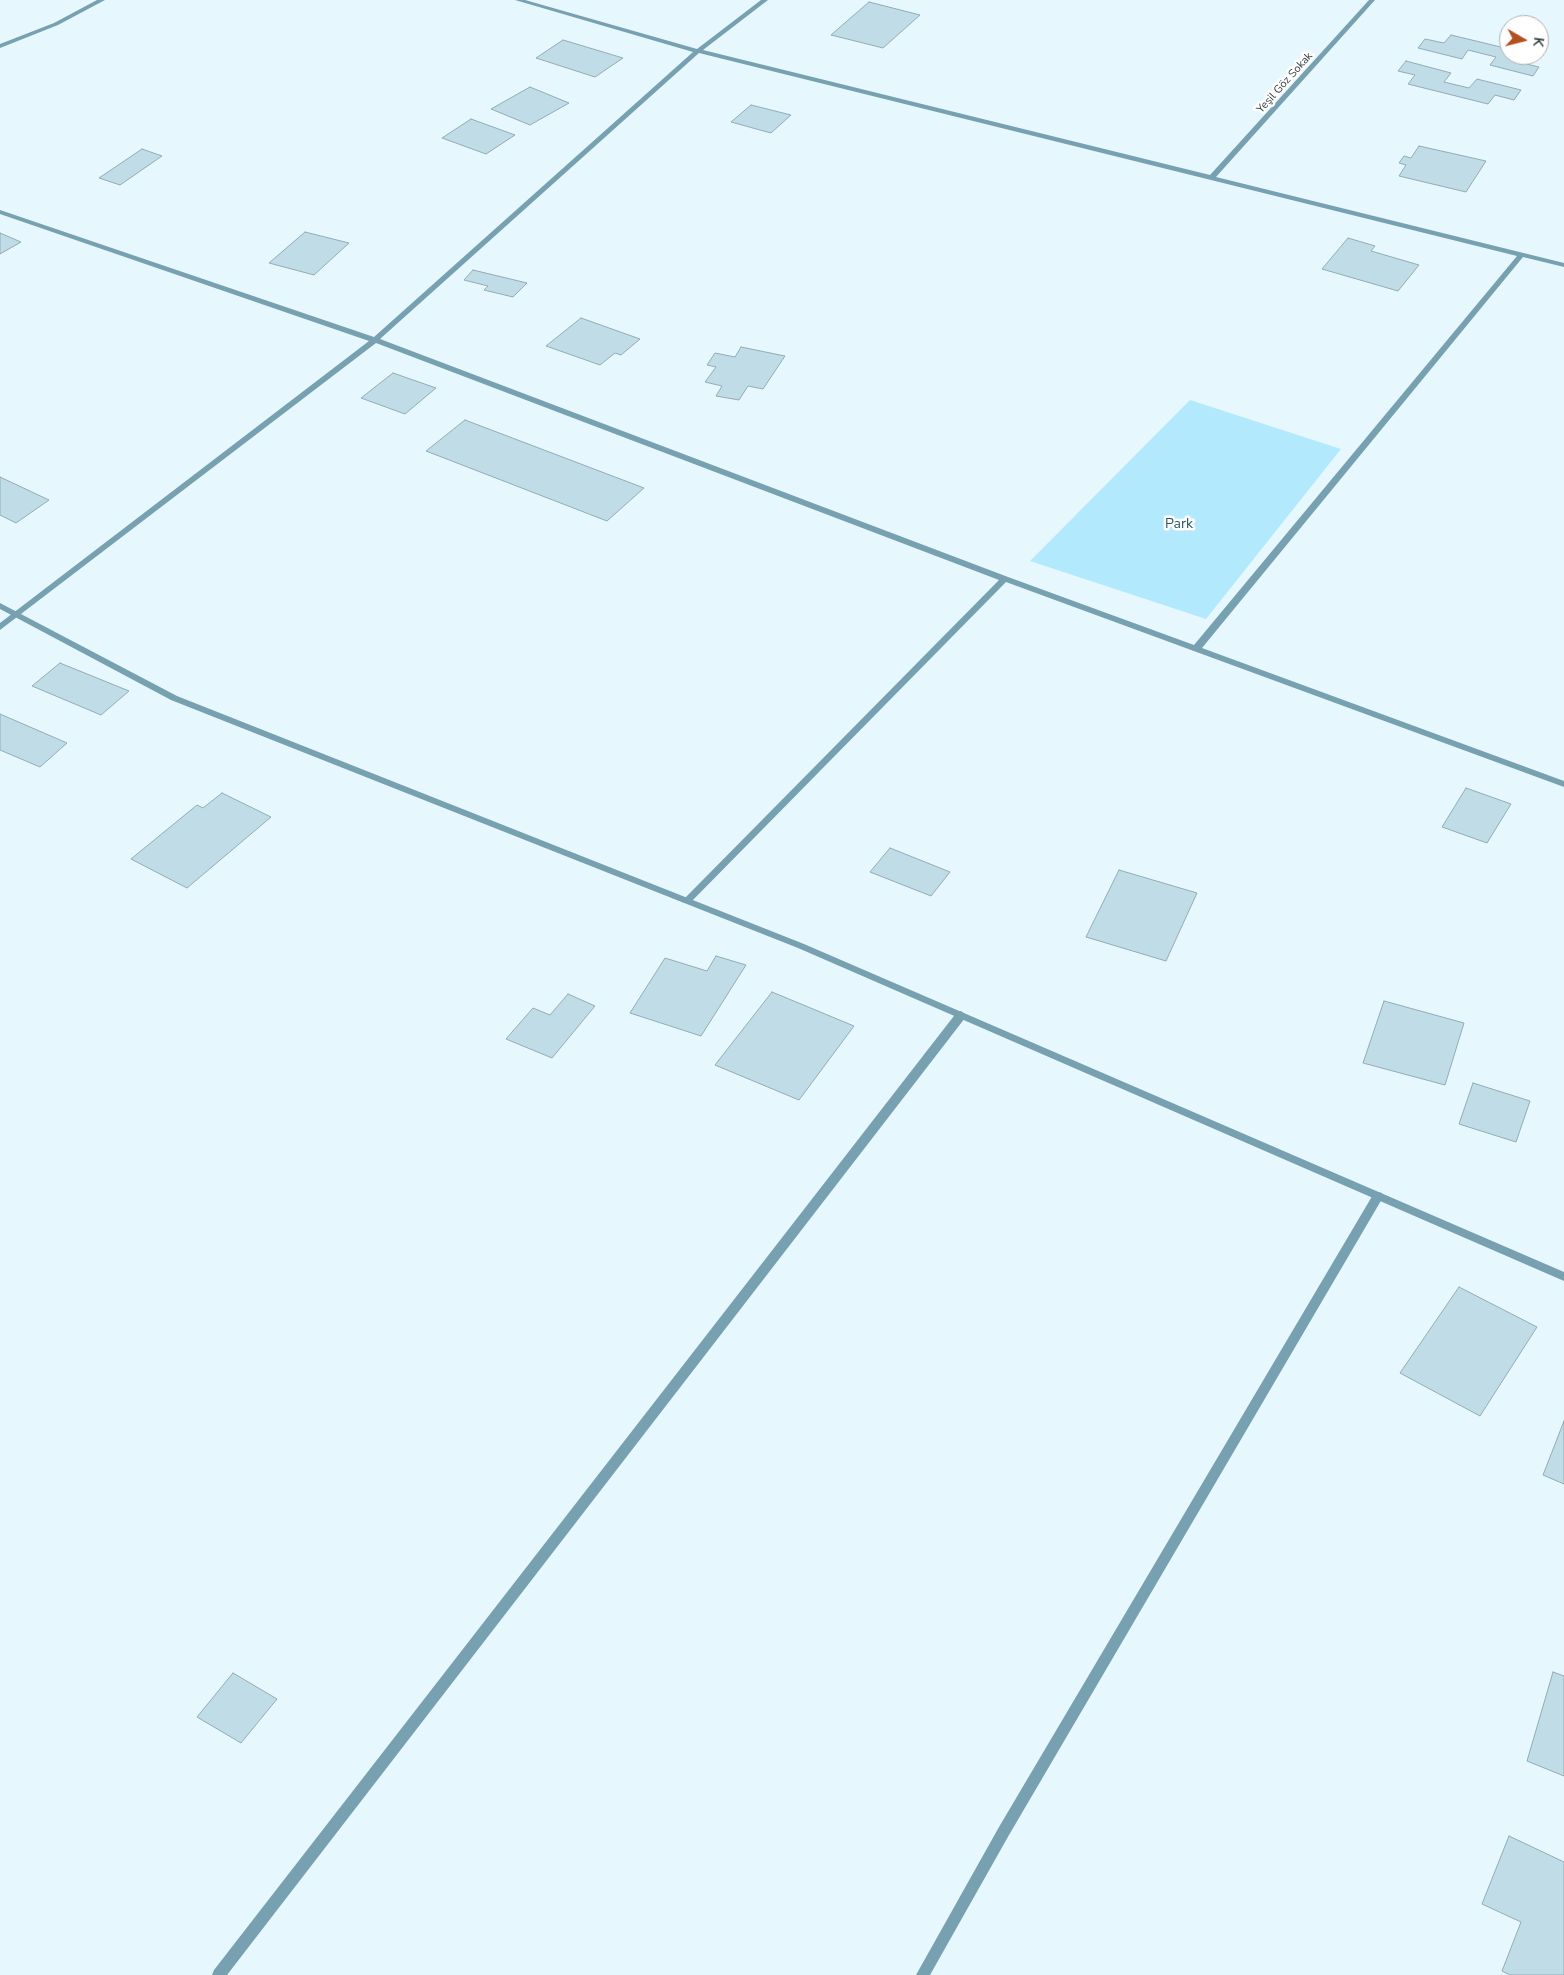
<!DOCTYPE html>
<meta charset="utf-8">
<style>
body{margin:0}
#map{position:relative;width:1564px;height:1975px;overflow:hidden;background:#e6f7fd;font-family:"Nunito Sans",sans-serif}
canvas{display:block}
.north{position:absolute;left:1499px;top:15px;width:50px;height:50px;box-sizing:border-box;background:#fff;border:1px solid #adb2b4;border-radius:50%;rotate:98deg;font-size:14px;font-weight:700;line-height:20px;text-align:center;color:#333f43}
.north::after{content:'';display:block;margin:auto;width:18px;height:22px;background:#b44f20;clip-path:polygon(50% 0,100% 100%,50% 72%,0 100%)}
</style>
<div id="map">
<canvas width="1564" height="1975"></canvas>
<div class="north">K</div>
</div>
<script>
const ctx = document.querySelector('canvas').getContext('2d');
ctx.lineJoin = 'round';
function paint(path, color) { ctx.fillStyle = color; ctx.fill(path, 'evenodd'); }
const toPath = rows => new Path2D(rows.map(r => 'M' + r).join(''));
function strokePath(path, color, width, dash) { ctx.strokeStyle = color; ctx.lineWidth = width; ctx.lineCap = dash ? 'butt' : 'round'; ctx.setLineDash(dash || []); ctx.stroke(path); }
function write(font, color, halo, rows, align = 'center') {
  ctx.font = font + ' "Nunito Sans",sans-serif'; ctx.lineWidth = 5; ctx.setLineDash([]); ctx.textBaseline = 'middle'; ctx.strokeStyle = halo; ctx.fillStyle = color; for (const [text, x, y, turn = 0] of rows) {
    ctx.save(); ctx.translate(x, y); ctx.rotate((+turn || 0) * Math.PI / 180); ctx.textAlign = isNaN(turn) ? turn : align; if (halo) ctx.strokeText(text, 0, 0); ctx.fillText(text, 0, 0); ctx.restore();
  }
}
const green = toPath([
 [1190,400,1341,449,1206,619,1030,561]
]);
const building = toPath([
 [869,2,920,15,883,48,831,35,869,2],
 [1451,35,1509,49,1509,55,1528,55,1522,63,1539,67,1533,76,1490,65,1496,57,1468,50,1462,59,1418,48,1425,39,1444,43,1451,35],
 [563,40,623,58,595,77,536,58,563,40],
 [1406,61,1451,73,1444,82,1469,88,1477,79,1521,90,1514,100,1495,95,1488,104,1408,84,1415,75,1398,71,1406,61],
 [530,87,569,103,530,125,491,109,530,87],
 [751,105,791,115,771,133,731,122,751,105],
 [471,119,515,135,486,154,442,138,471,119],
 [1419,146,1486,161,1466,192,1399,176,1406,165,1399,163,1404,156,1411,158,1419,146],
 [142,149,162,156,120,185,99,178,142,149],
 [305,232,349,243,314,275,269,263,305,232],
 [0,233,21,242,0,254,0,233],
 [1348,238,1375,246,1371,251,1419,265,1398,291,1322,269,1348,238],
 [473,270,527,283,513,297,484,290,488,286,464,280,473,270],
 [581,318,640,339,621,355,615,353,600,365,546,346,581,318],
 [741,347,785,356,763,389,748,386,739,400,716,396,722,386,705,382,716,367,707,365,715,353,735,357,741,347],
 [393,373,436,388,405,414,361,398,393,373],
 [465,420,644,488,607,521,426,451,465,420],
 [0,477,49,500,16,523,0,515,0,477],
 [60,663,129,691,101,715,32,686,60,663],
 [0,714,67,743,40,767,0,750,0,714],
 [1466,788,1511,804,1487,843,1442,827,1466,788],
 [222,793,271,817,187,888,131,859,197,805,203,808,222,793],
 [890,848,950,872,931,896,870,872,890,848],
 [1119,870,1197,893,1166,961,1086,937,1119,870],
 [716,956,746,965,701,1036,630,1013,665,958,707,971,716,956],
 [772,992,854,1026,799,1100,715,1065,772,992],
 [568,994,595,1006,552,1058,506,1039,533,1008,550,1015,568,994],
 [1384,1001,1464,1023,1445,1085,1363,1063,1384,1001],
 [1473,1083,1530,1101,1516,1142,1459,1124,1473,1083],
 [1459,1287,1537,1327,1480,1416,1400,1373,1459,1287],
 [1564,1421,1564,1484,1543,1475,1564,1421],
 [1553,1672,1564,1676,1564,1776,1527,1761,1553,1672],
 [233,1673,277,1699,241,1743,197,1717,233,1673],
 [1509,1836,1564,1862,1564,1975,1510,1975,1502,1971,1521,1922,1482,1904,1509,1836]
]);
const minor = toPath([
 [515,0,525,0,697,49,761,0,768,0,703,50,1210,175,1369,0,1375,0,1216,177,1564,263,1564,267,1523,257,1202,648,1564,781,1564,787,1006,582,690,903,684,903,682,901,684,899,999,580,376,343,0,630,0,623,369,341,0,214,0,210,374,337,693,52,515,0],
 [699,53,1211,180,1517,256,1194,645,1008,577,380,339,699,53],
 [961,1011,966,1015,965,1018,227,1975,212,1975,214,1970,957,1012,961,1011],
 [1378,1192,1382,1193,1383,1196,1382,1199,1009,1835,930,1975,916,1975,999,1827,1374,1193,1378,1192]
]);
const tertiary = toPath([
 [97,0,105,0,58,25,0,48,0,44,54,23,97,0],
 [0,603,177,696,804,944,1564,1272,1564,1281,798,948,171,700,0,609,0,603]
]);
const farStreetnames = [
 ["Yeşil Göz Sokak",1285,83,-48]
];
const parkNames = [
 ["Park",1179,525]
];
paint(green, '#b3e9fd');
paint(building, '#c0dce7');
strokePath(building, '#91acb7', 1);
paint(minor, '#77a1b1');
paint(tertiary, '#77a1b1');
write('11px', '#333f43', '#fff', farStreetnames);
write('14px', '#295868', '#fff', parkNames);
</script>
